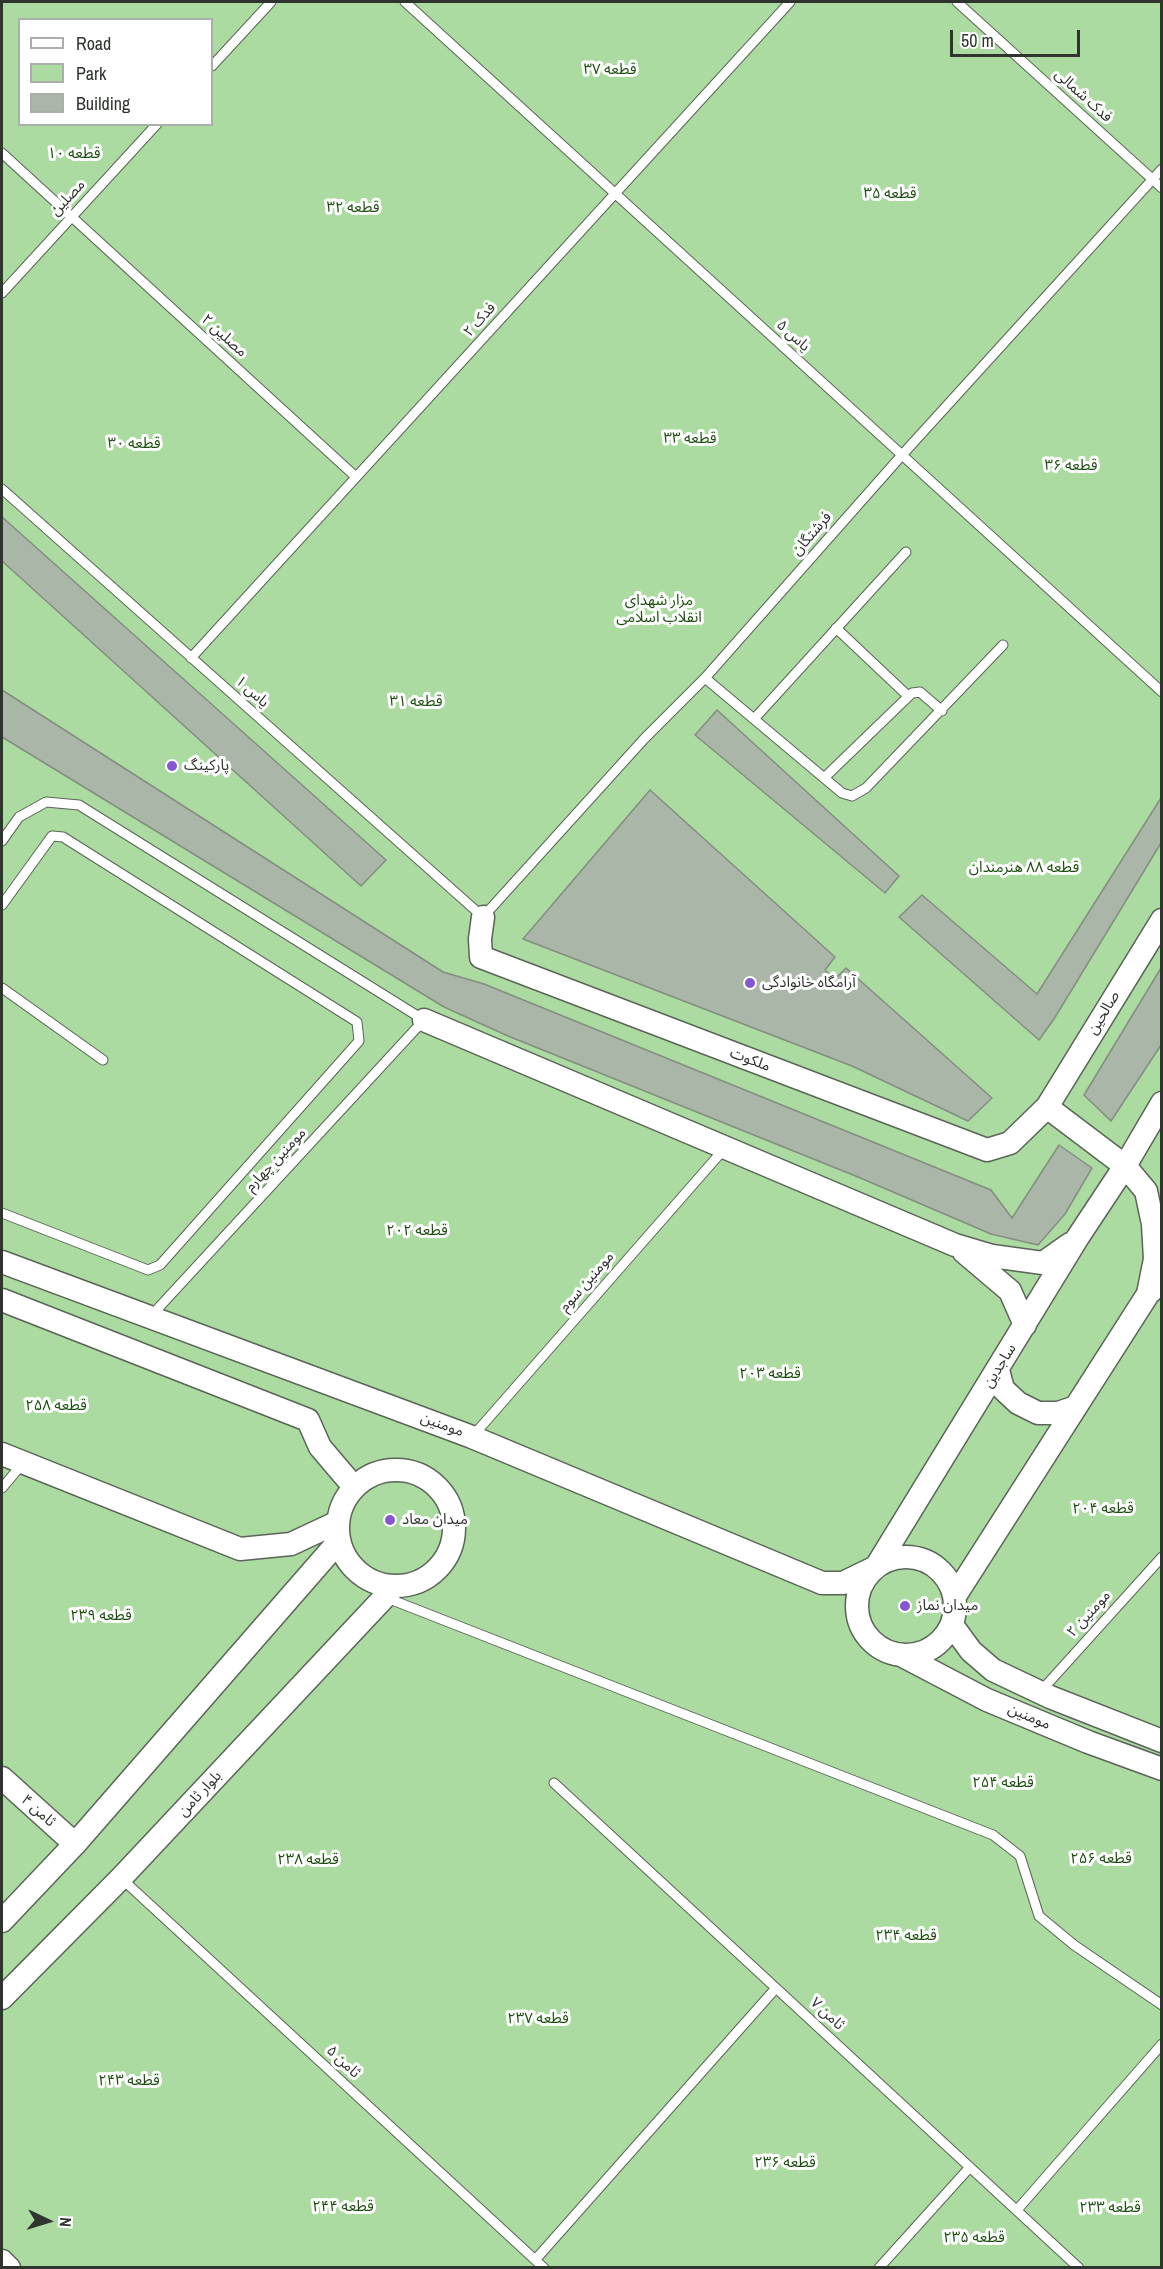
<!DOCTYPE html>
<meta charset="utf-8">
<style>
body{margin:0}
#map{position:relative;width:1163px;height:2269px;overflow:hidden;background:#dae6d7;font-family:"Archivo Narrow",sans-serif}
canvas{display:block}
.frame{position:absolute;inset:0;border:3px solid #2f342e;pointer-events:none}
.legend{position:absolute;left:18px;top:18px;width:195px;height:108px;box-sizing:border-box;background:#fff;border:2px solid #acaeab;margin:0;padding:8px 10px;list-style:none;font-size:18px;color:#2f342e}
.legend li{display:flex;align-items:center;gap:12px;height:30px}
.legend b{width:30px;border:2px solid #acaeab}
.north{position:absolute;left:18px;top:2191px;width:60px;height:60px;-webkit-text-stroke:4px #fff;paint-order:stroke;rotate:94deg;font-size:16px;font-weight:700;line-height:24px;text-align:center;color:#2f342e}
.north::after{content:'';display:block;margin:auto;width:21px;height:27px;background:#2f342e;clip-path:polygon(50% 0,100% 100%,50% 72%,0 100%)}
.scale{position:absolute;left:950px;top:30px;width:130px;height:27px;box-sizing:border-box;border:3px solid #2f342e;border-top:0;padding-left:8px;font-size:18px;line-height:21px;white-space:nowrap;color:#2f342e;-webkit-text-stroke:4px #fff;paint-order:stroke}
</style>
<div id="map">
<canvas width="1163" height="2269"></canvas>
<div class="frame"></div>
<ul class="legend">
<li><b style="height:8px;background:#fff"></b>Road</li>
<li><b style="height:16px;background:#acdba2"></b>Park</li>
<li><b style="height:16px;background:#aab6a7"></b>Building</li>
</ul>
<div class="north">N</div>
<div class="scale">50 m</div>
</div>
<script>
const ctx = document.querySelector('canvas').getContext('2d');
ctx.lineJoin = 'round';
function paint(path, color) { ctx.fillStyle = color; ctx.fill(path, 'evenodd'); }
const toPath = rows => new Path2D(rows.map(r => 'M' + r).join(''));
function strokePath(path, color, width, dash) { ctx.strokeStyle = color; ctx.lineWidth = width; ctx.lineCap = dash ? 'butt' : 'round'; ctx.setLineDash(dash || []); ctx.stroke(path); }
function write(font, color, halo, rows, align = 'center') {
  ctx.font = font + ' "Archivo Narrow","Noto Sans Arabic",sans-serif'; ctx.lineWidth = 6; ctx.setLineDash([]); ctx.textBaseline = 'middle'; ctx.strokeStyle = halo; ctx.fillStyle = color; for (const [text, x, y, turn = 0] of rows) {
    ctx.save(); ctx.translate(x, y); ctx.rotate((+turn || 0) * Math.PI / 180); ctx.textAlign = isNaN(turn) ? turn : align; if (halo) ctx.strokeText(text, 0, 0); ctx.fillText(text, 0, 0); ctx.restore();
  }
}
const green = toPath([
 [2,2,1161,2,1161,2267,2,2268],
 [20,20,212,20,212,124,20,124]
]);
const building = toPath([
 [2,517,386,860,361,886,2,561,2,517],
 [2,690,443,972,484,984,991,1190,1012,1218,1059,1145,1092,1168,1065,1214,1038,1245,991,1234,858,1177,508,1036,444,1007,2,737,2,690],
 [717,710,899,876,885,893,695,735,717,710],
 [650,790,835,957,825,970,835,979,846,968,992,1098,968,1121,852,1066,523,939,650,790],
 [1161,798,1161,843,1054,1019,1039,1040,899,917,922,895,1037,994,1161,798],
 [1161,968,1161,1045,1111,1121,1084,1095,1161,968]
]);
const service = toPath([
 [405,2,1162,692],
 [957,2,1162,188],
 [212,66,271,2],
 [2,153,356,477],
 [2,293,157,124],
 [2,489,483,917,644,739,705,678,902,455,1162,169],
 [836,628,908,696],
 [191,658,790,2],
 [705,678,842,793,852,796,866,788,1003,645],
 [754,719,906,552],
 [824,778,912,693,920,692,942,711],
 [2,841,19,817,46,802,79,805,424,1020,151,1316],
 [2,905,52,836,63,837,357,1022,359,1041,160,1265,148,1270,2,1213],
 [2,988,103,1060],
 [472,1437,725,1148],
 [2,1488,23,1463],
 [387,1598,993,1835,1020,1856,1039,1916,1074,1945,1162,2005],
 [1041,1691,1162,1557],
 [554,1783,1079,2268],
 [121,1878,544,2268],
 [1017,2210,1162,2044],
 [536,2259,776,1988],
 [879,2268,970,2167]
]);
const tertiary = toPath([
 [483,917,480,939,481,957,987,1150,1010,1143,1047,1107,1162,920],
 [424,1020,955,1245,992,1256,1043,1263,1070,1244],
 [1047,1107,1125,1166,1146,1191,1153,1224,1155,1259,1148,1294],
 [964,1252,1010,1291,1025,1325],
 [2,1262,472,1437,822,1583,843,1583,876,1567,1078,1237,1125,1166,1162,1103],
 [2,1300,308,1420,320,1447,354,1487],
 [998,1370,1003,1389,1018,1403,1038,1413,1058,1413,1076,1407],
 [2,1454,240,1549,291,1544,338,1522],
 '338 1528a58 58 0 1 1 116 0a58 58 0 1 1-116 0Z',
 '857 1606a49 49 0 1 1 98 0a49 49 0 1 1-98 0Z',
 [955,1596,1148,1294,1162,1281],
 [952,1625,971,1651,993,1670,1050,1697,1162,1741],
 [901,1655,987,1700,1088,1742,1162,1769],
 [2,1778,75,1844],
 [2,1921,75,1844,339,1541],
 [2,1998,121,1878,395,1586],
 [2,2261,9,2268]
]);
const markers = [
 [172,766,6,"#8457d0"],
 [750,983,6,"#8457d0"],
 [390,1520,6,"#8457d0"],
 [905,1606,6,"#8457d0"]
];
const parkNames = [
 ["قطعه ۳۷",610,70],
 ["قطعه ۱۰",74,154],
 ["قطعه ۳۵",890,194],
 ["قطعه ۳۲",353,208],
 ["قطعه ۳۳",690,439],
 ["قطعه ۳۰",134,444],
 ["قطعه ۳۶",1071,466],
 ["مزار شهدای",659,601],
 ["انقلاب اسلامی",659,618],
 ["قطعه ۳۱",416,702],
 ["قطعه ۸۸ هنرمندان",1024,868],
 ["قطعه ۲۰۲",417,1231],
 ["قطعه ۲۰۳",770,1374],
 ["قطعه ۲۵۸",56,1406],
 ["قطعه ۲۰۴",1103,1509],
 ["قطعه ۲۳۹",101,1616],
 ["قطعه ۲۵۴",1003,1783],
 ["قطعه ۲۵۶",1101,1859],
 ["قطعه ۲۳۸",308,1860],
 ["قطعه ۲۳۴",906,1936],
 ["قطعه ۲۳۷",538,2019],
 ["قطعه ۲۴۳",129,2081],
 ["قطعه ۲۳۶",785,2163],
 ["قطعه ۲۴۴",343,2207],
 ["قطعه ۲۳۳",1110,2208],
 ["قطعه ۲۳۵",974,2238]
];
const streetNames = [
 ["فدک شمالی",1083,96,42],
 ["مصلین",68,198,-47],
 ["فدک ۲",480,320,-48],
 ["مصلین ۲",224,336,42],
 ["یاس ۵",793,336,42],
 ["فرشتگان",812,534,-49],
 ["یاس ۱",252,692,42],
 ["صالحین",1104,1013,-59],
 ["ملکوت",750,1060,21],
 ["مومنین چهارم",276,1160,-47],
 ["مومنین سوم",587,1282,-49],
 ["ساجدین",1000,1366,-58],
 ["مومنین",442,1425,20],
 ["مومنین ۲",1089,1614,-48],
 ["مومنین",1029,1717,23],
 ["بلوار ثامن",200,1794,-47],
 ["ثامن ۴",38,1811,42],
 ["ثامن ۷",827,2014,43],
 ["ثامن ۵",343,2062,43]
];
const poiNames = [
 ["پارکینگ",184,766],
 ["آرامگاه خانوادگی",762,983],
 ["میدان معاد",402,1520],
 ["میدان نماز",917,1606]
];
paint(green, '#acdba2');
paint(building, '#aab6a7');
strokePath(building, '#838e80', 1.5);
strokePath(service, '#5a6457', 11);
strokePath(tertiary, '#5a6457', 25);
strokePath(service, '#fff', 9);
strokePath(tertiary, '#fff', 22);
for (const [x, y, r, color] of markers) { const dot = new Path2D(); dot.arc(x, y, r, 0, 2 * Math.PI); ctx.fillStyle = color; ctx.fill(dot); strokePath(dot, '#fff', 2); }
write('15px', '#1c4f0f', '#fff', parkNames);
write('15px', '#2f342e', '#fff', streetNames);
write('15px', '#2f342e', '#fff', poiNames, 'left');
</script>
